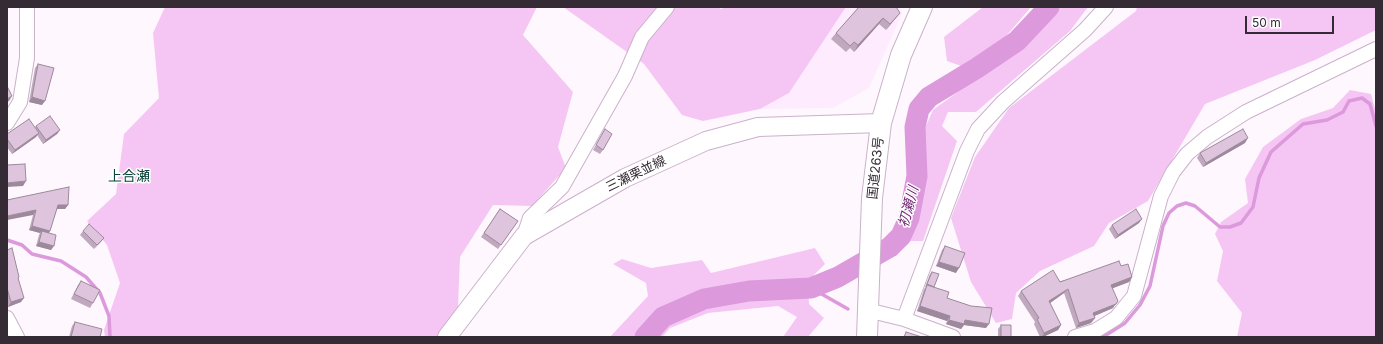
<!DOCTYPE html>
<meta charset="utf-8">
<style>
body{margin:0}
#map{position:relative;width:1383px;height:344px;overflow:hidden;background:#fef8fe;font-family:Inter,sans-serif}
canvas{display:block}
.frame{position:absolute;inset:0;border:8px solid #352b35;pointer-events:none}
.scale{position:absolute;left:1245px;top:16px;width:89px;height:18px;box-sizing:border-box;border:2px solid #352b35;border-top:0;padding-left:5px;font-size:12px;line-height:14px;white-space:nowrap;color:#352b35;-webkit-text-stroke:3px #fff;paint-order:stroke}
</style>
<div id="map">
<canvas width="1383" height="344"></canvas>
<div class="frame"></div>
<div class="scale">50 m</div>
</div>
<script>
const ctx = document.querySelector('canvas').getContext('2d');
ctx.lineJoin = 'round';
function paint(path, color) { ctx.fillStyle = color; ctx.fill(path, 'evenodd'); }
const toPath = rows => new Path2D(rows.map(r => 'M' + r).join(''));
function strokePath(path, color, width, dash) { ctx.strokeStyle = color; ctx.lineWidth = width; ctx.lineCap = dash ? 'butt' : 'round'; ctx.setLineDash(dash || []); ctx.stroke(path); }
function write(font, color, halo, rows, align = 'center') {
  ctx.font = font + ' Inter,"Noto Sans JP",sans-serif'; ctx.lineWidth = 3; ctx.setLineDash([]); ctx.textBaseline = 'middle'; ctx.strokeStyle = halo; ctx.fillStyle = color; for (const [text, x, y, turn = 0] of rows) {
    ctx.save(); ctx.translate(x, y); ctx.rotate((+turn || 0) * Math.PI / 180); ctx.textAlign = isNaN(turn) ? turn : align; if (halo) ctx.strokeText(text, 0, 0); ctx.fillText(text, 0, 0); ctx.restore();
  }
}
const built = toPath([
 [846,7,900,7,902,14,869,88,833,108,760,109,789,93]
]);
const green = toPath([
 [165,7,537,7,523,35,573,92,558,147,566,168,532,206,493,205,460,257,458,307,437,337,105,337,104,330,120,283,107,245,87,221,116,194,124,134,159,98,153,33],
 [563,7,719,7,720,9,727,7,846,7,789,93,760,109,703,121,682,115,644,64],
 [983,7,1031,7,1001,42,961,66,947,61,944,37],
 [1054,7,1088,7,1070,31,976,112,948,112,942,126,957,141,923,241,909,241,925,179,922,135,933,110,1022,45],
 [1137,7,1376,7,1376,30,1315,60,1205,104,1148,201,1109,223,1094,246,1040,271,1016,293,1012,319,996,323,971,282,951,218,975,157,1009,108,1136,11],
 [1350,90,1371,94,1376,112,1376,337,1237,337,1242,313,1217,281,1223,251,1215,234,1221,222,1248,203,1245,179,1263,147,1301,119,1333,108],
 [815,248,825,264,808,281,809,304,824,318,808,337,783,337,797,317,778,306,708,313,670,328,662,337,610,337,648,296,646,283,613,264,622,259,651,268,702,260,711,273]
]);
const stream = toPath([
 [7,240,22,245,32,254,61,261,86,277,100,293,109,316,110,337],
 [811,288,848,309],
 [1103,337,1125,323,1140,305,1150,286,1163,226,1169,213,1177,206,1186,203,1195,206,1220,227,1230,227,1241,223,1253,207,1259,178,1271,152,1303,124,1327,120,1343,112,1349,101,1362,98,1370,104,1376,126]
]);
const river = toPath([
 [645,337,663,317,704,299,749,291,811,288,838,277,890,247,901,236,909,218,917,176,915,127,919,109,929,97,977,68,1017,41,1049,7]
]);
const minor = toPath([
 [7,123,20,102,27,58,27,7],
 [524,236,530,218,562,187,625,76,642,37,667,7],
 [867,310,904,319,953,337],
 [7,318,17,337],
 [904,319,967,151,978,129,1003,102,1085,30,1106,7],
 [1075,337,1095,331,1116,318,1134,296,1161,196,1173,172,1187,154,1207,137,1246,112,1376,49]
]);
const major = toPath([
 [447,337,524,236,625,178,706,141,758,127,881,123]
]);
const highway = toPath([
 [867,337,872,198,881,123,901,55,922,7]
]);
const wall = toPath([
 [859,7,900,13,895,19,886,30,879,24,854,52,850,48,846,52,831,39,836,33],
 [38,64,42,105,29,102,35,68],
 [36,126,60,130,57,134,43,144,37,135,36,137,12,154,7,147,7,134,35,127],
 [605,129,603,150,600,154,593,150],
 [1245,143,1203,167,1197,158,1200,153],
 [7,200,68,205,65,209,57,209,49,233,51,250,36,246,39,235,40,233,29,230,33,215],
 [500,209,518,221,498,249,481,237],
 [1139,223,1115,239,1109,229,1112,225],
 [83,231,104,238,101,242,94,249,80,235],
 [945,246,956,273,936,266,942,250],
 [7,250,19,277,18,279,21,302,8,307,7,304],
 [1121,266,1132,277,1129,282,1113,288,1113,308,1094,316,1095,318,1091,323,1076,328,1064,293,1050,303,1061,325,1058,330,1043,337,1040,337,1034,324,1035,322,1018,296,1021,291],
 [932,272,934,287,986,328,964,325,961,329,946,324,947,321,917,311,924,289,926,287,925,287,930,274],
 [81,281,93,303,90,308,71,299,78,285],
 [75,322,100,337,69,337,72,326],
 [1001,325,1011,337,998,337,998,329]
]);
const shadedWall = toPath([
 [900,13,895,19,886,30,890,24],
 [883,18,879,24,854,52,858,45],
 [12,96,9,101,7,102,7,99],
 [32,97,45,101,42,105,29,102],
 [60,130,57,134,43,144,46,140],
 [39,133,36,137,12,154,15,150],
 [1248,138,1245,143,1203,167,1206,163],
 [26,181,23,186,7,187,7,183],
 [58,205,68,205,65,209,55,209],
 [36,210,33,215,7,220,7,216],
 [1142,219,1139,223,1115,239,1118,235],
 [32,226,50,231,48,235,42,231,40,233,29,230],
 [39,242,54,246,51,250,36,246],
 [939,262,959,268,956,273,936,266],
 [1132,277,1129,282,1108,290,1111,285],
 [1068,289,1064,293,1046,306,1049,301],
 [24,298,21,302,8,307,11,302],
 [1118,301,1113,308,1090,318,1093,313],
 [920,306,950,316,947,321,917,311],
 [1095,318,1091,323,1076,328,1079,323],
 [949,320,965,320,989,324,986,328,964,325,961,329,946,324],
 [1061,325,1058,330,1043,337,1042,337,1044,333]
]);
const building = toPath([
 [859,7,896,7,900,13,890,24,883,18,858,45,854,42,850,46,836,33,859,7],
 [38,64,54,68,45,101,32,97,38,64],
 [7,86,12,96,7,99,7,86],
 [50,116,60,130,46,140,36,126,50,116],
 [29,119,39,133,15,150,7,139,7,134,29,119],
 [605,129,612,134,603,150,596,145,605,129],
 [1243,129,1248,138,1206,163,1200,153,1243,129],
 [25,164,26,181,7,183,7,165,25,164],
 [69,187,68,205,58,205,50,231,32,226,36,210,7,216,7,200,69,187],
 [500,209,518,221,501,245,484,233,500,209],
 [1136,209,1142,219,1118,235,1112,225,1136,209],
 [89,224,104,238,97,245,83,231,89,224],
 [42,231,56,235,54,246,39,242,42,231],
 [945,246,965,253,959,268,939,262,945,246],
 [12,248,19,277,18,278,24,298,11,302,7,288,7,250,12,248],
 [1119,261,1121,266,1128,264,1132,277,1111,285,1118,301,1116,304,1093,313,1095,318,1079,323,1068,289,1049,301,1061,325,1044,333,1037,319,1039,318,1021,291,1053,270,1060,282,1119,261],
 [932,272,939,274,934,287,927,284,932,272],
 [81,281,100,290,93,303,74,294,81,281],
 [927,285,949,292,947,298,971,306,992,308,989,324,965,320,964,324,949,320,950,316,920,306,927,285],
 [75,322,102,329,100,337,71,337,75,322],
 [1001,325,1011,325,1011,337,1001,337,1001,325],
 [906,332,922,337,904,337,906,332]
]);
const streetNames = [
 ["国道263号",876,168,-84],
 ["三瀬栗並線",636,174,-26]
];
const neighbourhoodNames = [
 ["上合瀬",129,177]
];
const waterNames = [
 ["初瀬川",909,207,-75]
];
paint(built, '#ffebfe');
paint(green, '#f5c6f4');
strokePath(stream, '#dc99dc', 3.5);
strokePath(river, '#dc99dc', 21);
strokePath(minor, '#cbb1cb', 16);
strokePath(major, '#cbb1cb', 20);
strokePath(highway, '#cbb1cb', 22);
strokePath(minor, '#fff', 14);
strokePath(major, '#fff', 18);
strokePath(highway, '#fff', 20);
paint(wall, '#c0a9bf');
paint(shadedWall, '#9c899b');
paint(building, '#dfc4de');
strokePath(building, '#9c899b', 1);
write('13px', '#352b35', '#fff', streetNames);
write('14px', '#094439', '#fff', neighbourhoodNames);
write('italic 14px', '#722474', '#fff', waterNames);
</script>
